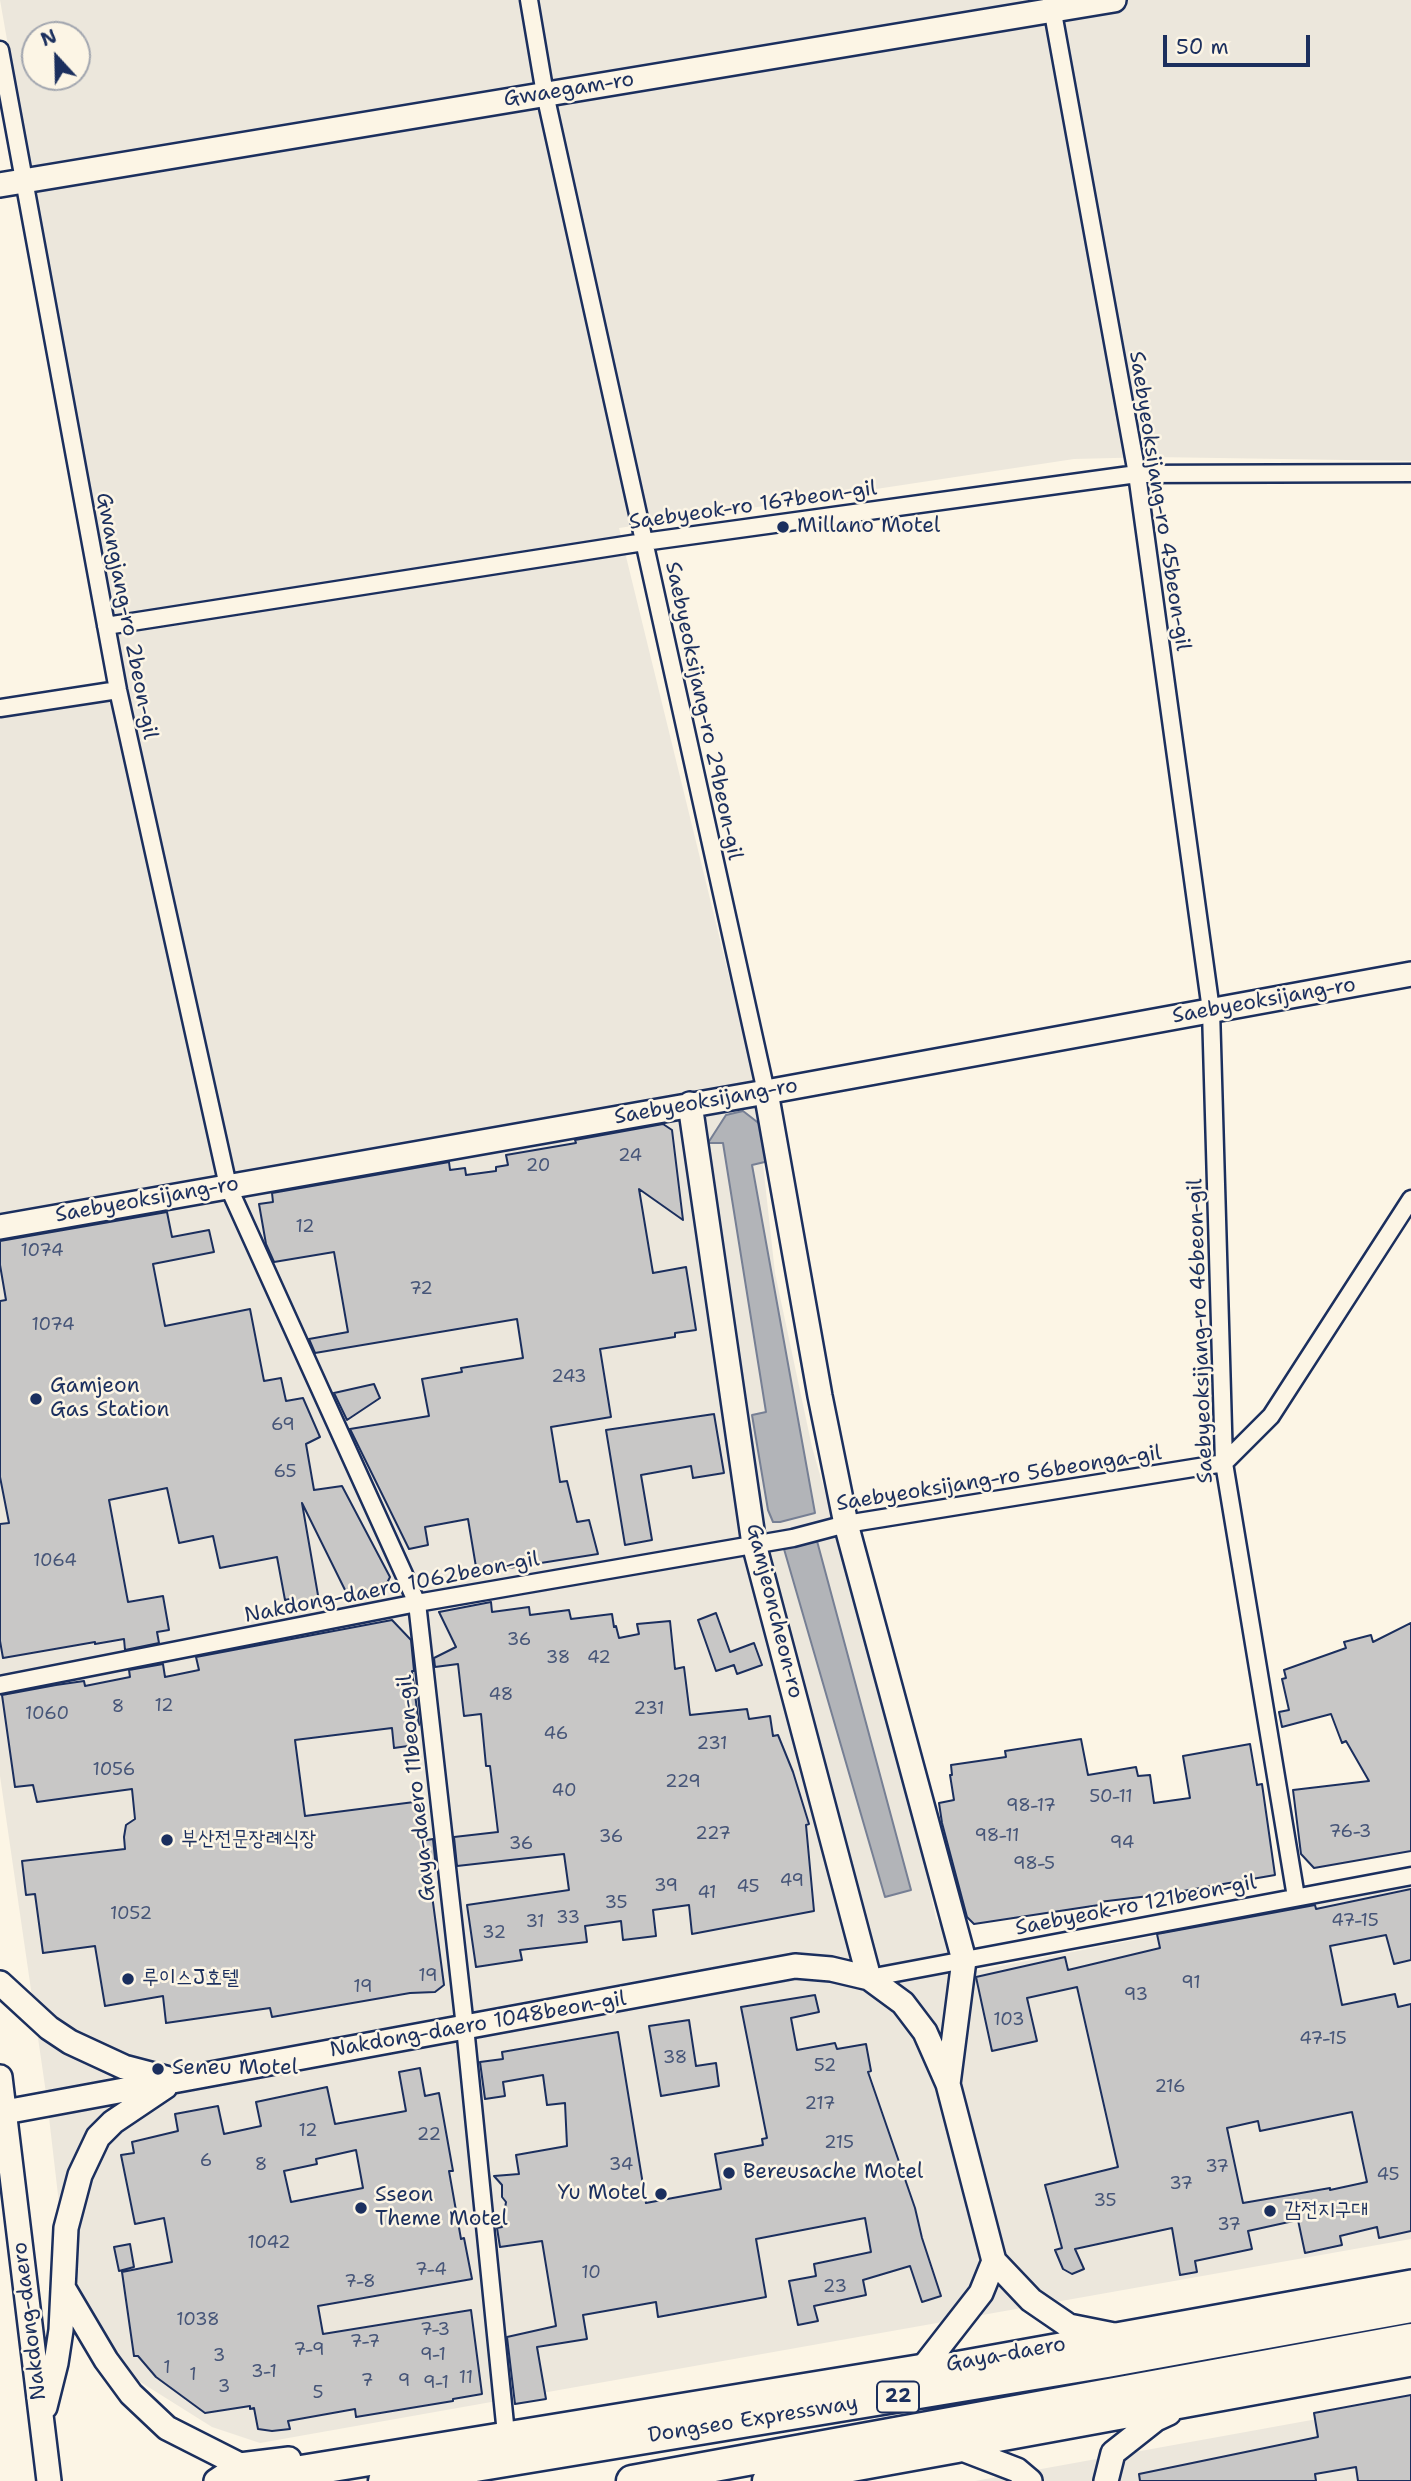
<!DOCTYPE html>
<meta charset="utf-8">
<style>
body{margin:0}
#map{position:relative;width:1411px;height:2481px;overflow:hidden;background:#fcf5e5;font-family:"Shantell Sans",sans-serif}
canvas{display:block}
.north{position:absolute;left:21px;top:21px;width:70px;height:70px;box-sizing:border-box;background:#fcf5e5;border:2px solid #a2a6af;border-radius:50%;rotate:338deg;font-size:19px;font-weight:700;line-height:28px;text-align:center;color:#1b2f5e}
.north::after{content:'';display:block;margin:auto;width:24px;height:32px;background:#1b2f5e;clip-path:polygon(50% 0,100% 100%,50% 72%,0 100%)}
.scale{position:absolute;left:1163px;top:35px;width:147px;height:32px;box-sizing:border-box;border:4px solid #1b2f5e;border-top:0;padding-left:9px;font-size:21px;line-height:24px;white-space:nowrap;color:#1b2f5e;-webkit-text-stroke:5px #fcf5e5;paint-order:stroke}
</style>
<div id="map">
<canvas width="1411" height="2481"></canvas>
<div class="north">N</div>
<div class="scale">50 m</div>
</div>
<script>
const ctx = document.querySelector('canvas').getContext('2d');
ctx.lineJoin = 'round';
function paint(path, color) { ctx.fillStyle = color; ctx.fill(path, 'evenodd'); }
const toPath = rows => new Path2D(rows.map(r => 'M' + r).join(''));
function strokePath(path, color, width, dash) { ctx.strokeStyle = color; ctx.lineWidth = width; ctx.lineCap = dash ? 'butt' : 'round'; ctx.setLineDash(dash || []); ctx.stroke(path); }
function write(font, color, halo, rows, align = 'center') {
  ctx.font = font + ' "Shantell Sans","Poor Story",sans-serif'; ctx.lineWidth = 5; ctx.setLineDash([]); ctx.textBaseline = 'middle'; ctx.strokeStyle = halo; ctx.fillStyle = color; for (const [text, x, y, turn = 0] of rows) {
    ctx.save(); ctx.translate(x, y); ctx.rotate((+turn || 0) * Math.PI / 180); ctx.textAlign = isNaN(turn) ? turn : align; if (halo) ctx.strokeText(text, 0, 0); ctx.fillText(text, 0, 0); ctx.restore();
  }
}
const built = toPath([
 [0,0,1411,0,1411,461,1154,457,1074,459,619,528,753,1074,775,1273,812,1447,860,1614,917,1828,936,1919,975,1971,1411,1886,1411,2239,260,2443,212,2427,134,2378,70,2299,47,2100,0,1776,0,717,129,694,97,551],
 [35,35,77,35,77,77,35,77],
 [1411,2402,1411,2481,975,2481]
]);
const water = toPath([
 [743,1111,765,1128,769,1161,752,1165,815,1513,780,1522,773,1522,768,1510,752,1415,766,1412,723,1143,708,1143,726,1115,743,1111],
 [817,1541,911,1890,885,1897,784,1549,817,1541]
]);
const building = toPath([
 [663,1124,672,1130,683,1220,639,1189,653,1273,686,1267,696,1330,675,1333,675,1337,600,1349,611,1417,551,1427,560,1482,567,1481,577,1522,589,1520,598,1554,477,1573,468,1519,425,1527,428,1545,409,1549,350,1429,429,1416,422,1379,462,1372,461,1368,523,1358,517,1319,315,1353,309,1339,348,1332,334,1252,274,1262,266,1244,259,1204,273,1202,272,1193,449,1162,450,1170,465,1168,466,1175,496,1171,496,1167,508,1165,506,1155,576,1143,575,1140,663,1124],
 [167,1212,172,1237,209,1230,214,1252,153,1264,165,1326,250,1309,264,1381,281,1378,286,1401,303,1398,320,1437,306,1444,314,1490,342,1486,390,1577,383,1591,349,1598,302,1503,319,1601,292,1605,290,1599,285,1600,277,1557,220,1568,213,1536,179,1543,167,1488,109,1500,128,1602,163,1596,169,1630,157,1632,159,1643,125,1650,124,1639,95,1644,95,1642,3,1658,0,1641,0,1524,9,1523,0,1477,0,1301,6,1300,0,1265,0,1241,167,1212],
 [374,1384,380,1398,347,1420,334,1393,374,1384],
 [714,1414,724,1473,693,1478,691,1466,641,1475,652,1540,625,1545,606,1430,714,1414],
 [491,1602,492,1612,529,1607,530,1615,569,1610,571,1619,612,1614,614,1627,616,1626,619,1638,639,1634,637,1624,670,1621,675,1669,684,1667,690,1715,747,1709,749,1719,770,1716,773,1736,778,1735,793,1772,809,1824,806,1825,814,1911,692,1934,689,1905,653,1910,656,1936,623,1940,621,1921,585,1926,587,1942,520,1950,522,1960,476,1967,467,1905,569,1890,564,1854,457,1866,454,1837,498,1832,490,1766,486,1766,481,1714,464,1716,458,1664,435,1667,434,1658,456,1647,439,1612,491,1602],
 [716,1613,730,1652,754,1643,762,1665,737,1674,734,1665,716,1671,698,1620,716,1613],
 [392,1620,411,1640,414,1671,412,1671,419,1725,413,1726,415,1745,394,1748,392,1728,295,1740,305,1816,422,1801,427,1840,433,1839,436,1868,431,1869,434,1895,432,1895,444,1985,435,1992,410,1993,272,2017,270,2008,166,2023,163,1996,105,2006,95,1946,43,1953,35,1894,26,1895,22,1861,125,1849,124,1837,126,1825,135,1819,132,1789,37,1802,33,1785,15,1787,2,1695,56,1685,84,1681,85,1686,130,1677,129,1670,163,1664,165,1677,199,1670,196,1657,392,1620],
 [1411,1623,1411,1851,1314,1868,1301,1854,1293,1790,1369,1781,1346,1741,1342,1743,1331,1714,1282,1727,1279,1712,1289,1710,1282,1679,1286,1678,1284,1670,1346,1648,1344,1642,1371,1635,1373,1642,1411,1623],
 [1081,1739,1088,1775,1136,1767,1138,1776,1150,1775,1154,1803,1190,1798,1183,1756,1250,1744,1257,1785,1262,1784,1275,1875,1166,1894,1099,1902,1099,1905,974,1924,967,1917,942,1823,939,1803,954,1800,950,1775,952,1775,951,1765,1006,1757,1005,1751,1081,1739],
 [1411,1889,1411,1960,1394,1964,1386,1935,1330,1946,1342,2005,1395,1994,1398,2007,1411,2004,1411,2231,1379,2238,1377,2227,1340,2236,1342,2245,1305,2253,1298,2220,1248,2231,1252,2249,1195,2261,1197,2272,1180,2275,1172,2228,1075,2249,1084,2269,1072,2274,1063,2269,1055,2250,1062,2248,1045,2185,1118,2167,1077,1987,1027,1998,1037,2041,992,2051,976,1977,1065,1957,1068,1970,1160,1948,1157,1934,1315,1905,1316,1909,1411,1889],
 [1352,2112,1367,2182,1330,2190,1330,2188,1243,2203,1227,2128,1258,2121,1260,2131,1352,2112],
 [815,1995,819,2012,791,2018,797,2050,835,2043,837,2049,866,2044,871,2071,868,2072,915,2208,922,2238,941,2296,922,2302,910,2266,863,2280,866,2295,814,2306,818,2321,798,2325,789,2281,816,2276,814,2264,871,2252,865,2218,756,2239,766,2297,658,2317,656,2302,583,2315,587,2339,537,2347,546,2399,515,2404,507,2337,556,2326,542,2241,500,2247,497,2228,502,2227,506,2202,502,2197,502,2185,494,2176,519,2174,516,2155,567,2146,565,2103,547,2105,543,2075,503,2082,505,2096,485,2099,480,2062,503,2059,502,2052,618,2032,646,2203,721,2189,715,2154,763,2145,762,2139,767,2138,741,2007,815,1995],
 [689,2020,696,2066,716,2063,719,2086,661,2096,649,2026,689,2020],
 [420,2068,425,2096,439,2093,453,2171,449,2171,461,2239,464,2238,472,2279,318,2306,323,2334,471,2310,482,2394,453,2399,453,2401,356,2417,355,2409,288,2421,290,2429,272,2431,258,2429,254,2408,250,2409,250,2406,205,2413,156,2377,138,2356,134,2356,122,2272,172,2262,164,2218,135,2224,121,2155,134,2153,132,2142,178,2131,175,2114,218,2106,224,2134,261,2126,256,2102,327,2087,335,2124,406,2111,399,2072,420,2068],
 [356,2150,363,2188,291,2202,284,2171,317,2164,316,2159,356,2150],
 [130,2244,134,2267,119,2271,114,2247,130,2244],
 [1411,2395,1411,2481,1358,2481,1356,2467,1315,2474,1316,2481,1140,2481,1139,2474,1318,2437,1314,2413,1411,2395]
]);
const street = toPath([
 [529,0,545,94,766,1092],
 [1051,2,1137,474,1211,1010,1224,1463,1296,1897],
 [0,50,118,690,228,1186,417,1603,465,2027,505,2424],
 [106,626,644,542,1137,474,1411,473],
 [0,708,118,690],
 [0,1685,417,1603,793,1538,846,1524,1224,1463,1271,1416,1411,1199],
 [869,1978,1411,1876]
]);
const secondary = toPath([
 [0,185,1114,0],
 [766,1092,820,1396,846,1524,964,1960,948,2084],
 [690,1104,754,1544,869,1978,903,2003,925,2032,948,2084,994,2261,1031,2300,1069,2326,1114,2335],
 [0,1227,766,1092,1411,974],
 [0,1983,49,2028,70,2042,124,2067,166,2078],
 [0,2077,49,2481],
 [5,2112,795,1966,831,1969,869,1978],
 [64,2289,106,2360,131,2394,167,2428,240,2465],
 [921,2370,981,2293,994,2261],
 [908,2376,921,2370,1411,2282],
 [45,2407,56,2363,61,2330,66,2228,80,2175,98,2137,113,2122,165,2087],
 [942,2447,957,2447,1411,2364],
 [957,2447,1017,2470,1030,2481],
 [216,2481,240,2465,289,2459],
 [1106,2481,1113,2453,1156,2419,1169,2413]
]);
const highway = toPath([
 [240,2481,921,2370],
 [384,2481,1107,2362,1411,2307],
 [632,2481,1411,2339],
 [768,2481,957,2447]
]);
const markers = [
 [783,527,7,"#1b2f5e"],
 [36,1399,7,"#1b2f5e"],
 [167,1840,7,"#1b2f5e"],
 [128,1979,7,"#1b2f5e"],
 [158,2069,7,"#1b2f5e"],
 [729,2173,7,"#1b2f5e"],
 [661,2194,7,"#1b2f5e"],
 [361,2208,7,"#1b2f5e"],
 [1270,2211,7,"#1b2f5e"]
];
const numberNames = [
 ["24",630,1156],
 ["20",538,1166],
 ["12",305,1227],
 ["1074",42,1251],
 ["72",421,1289],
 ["1074",53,1325],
 ["243",569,1377],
 ["69",283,1425],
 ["65",285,1472],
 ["1064",55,1561],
 ["36",519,1640],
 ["38",558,1658],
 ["42",599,1658],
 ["48",501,1695],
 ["12",164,1706],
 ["8",118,1707],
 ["231",649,1709],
 ["1060",47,1714],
 ["46",556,1734],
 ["231",712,1744],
 ["1056",114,1770],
 ["229",683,1782],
 ["40",564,1791],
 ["50-11",1111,1797],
 ["98-17",1031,1806],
 ["76-3",1350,1832],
 ["227",713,1834],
 ["98-11",997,1836],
 ["36",611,1837],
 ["94",1122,1843],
 ["36",521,1844],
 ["98-5",1034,1864],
 ["49",792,1881],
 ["39",666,1886],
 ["45",748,1887],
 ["41",707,1893],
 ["35",616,1903],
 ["1052",131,1914],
 ["33",568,1918],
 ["47-15",1355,1921],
 ["31",535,1922],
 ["32",494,1933],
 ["19",428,1976],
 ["91",1191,1983],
 ["19",363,1987],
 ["93",1136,1995],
 ["103",1009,2020],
 ["47-15",1323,2039],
 ["38",675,2058],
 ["52",825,2066],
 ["216",1170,2087],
 ["217",820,2104],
 ["12",308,2131],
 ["22",429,2135],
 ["215",839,2143],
 ["6",206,2161],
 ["8",261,2165],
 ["34",621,2165],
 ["37",1217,2167],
 ["45",1388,2175],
 ["37",1181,2184],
 ["35",1105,2201],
 ["37",1229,2225],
 ["1042",269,2243],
 ["7-4",431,2270],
 ["10",591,2273],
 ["7-8",360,2282],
 ["23",835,2287],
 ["1038",198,2320],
 ["7-3",435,2330],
 ["7-7",365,2342],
 ["7-9",309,2350],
 ["9-1",433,2355],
 ["3",219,2356],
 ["1",167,2368],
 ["3-1",264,2372],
 ["1",193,2375],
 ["11",466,2378],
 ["7",367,2381],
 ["9",404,2381],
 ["9-1",436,2383],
 ["3",224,2387],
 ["5",318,2393]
];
const shields = [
 [898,2397,42]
];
const shieldNames = [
 ["22",898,2397]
];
const streetNames = [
 ["Gwaegam-ro",569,90,-9],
 ["Saebyeoksijang-ro 45beon-gil",1159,501,81],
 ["Saebyeok-ro 167beon-gil",753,506,-8],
 ["Gwangjang-ro 2beon-gil",126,616,79],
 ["Saebyeoksijang-ro 29beon-gil",703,711,78],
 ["Saebyeoksijang-ro",1264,1001,-10],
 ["Saebyeoksijang-ro",706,1102,-10],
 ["Saebyeoksijang-ro",147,1200,-10],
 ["Saebyeoksijang-ro 46beon-gil",1201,1331,-92],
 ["Saebyeoksijang-ro 56beonga-gil",999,1479,-9],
 ["Nakdong-daero 1062beon-gil",392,1588,-11],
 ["Gamjeoncheon-ro",774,1611,76],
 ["Gaya-daero 11beon-gil",417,1788,-96],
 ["Saebyeok-ro 121beon-gil",1136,1906,-11],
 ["Nakdong-daero 1048beon-gil",478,2025,-10],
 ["Nakdong-daero",30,2321,-97],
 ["Gaya-daero",1006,2355,-10],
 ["Dongseo Expressway",753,2420,-9]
];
const poiNames = [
 ["Millano Motel",797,527],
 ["Gamjeon",50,1387],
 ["Gas Station",50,1411],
 ["부산전문장례식장",181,1840],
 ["루이스J호텔",142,1979],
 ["Seneu Motel",172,2069],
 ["Bereusache Motel",743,2173],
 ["Yu Motel",647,2194,"right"],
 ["Sseon",375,2196],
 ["Theme Motel",375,2220],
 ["감전지구대",1284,2211]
];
paint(built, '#ece7dc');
paint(water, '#b2b4b8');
strokePath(water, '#767f94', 2);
paint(building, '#c8c7c6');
strokePath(building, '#1b2f5e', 2);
strokePath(street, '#1b2f5e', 21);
strokePath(secondary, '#1b2f5e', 28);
strokePath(highway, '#1b2f5e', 35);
strokePath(street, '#fcf5e5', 16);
strokePath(secondary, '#fcf5e5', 23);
strokePath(highway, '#fcf5e5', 30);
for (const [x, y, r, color] of markers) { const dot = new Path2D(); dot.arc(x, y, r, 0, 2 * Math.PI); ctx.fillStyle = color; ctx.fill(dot); strokePath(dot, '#fcf5e5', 2.5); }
write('18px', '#465578', null, numberNames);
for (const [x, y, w] of shields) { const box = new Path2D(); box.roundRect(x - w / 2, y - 15.5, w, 31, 5); ctx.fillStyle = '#fcf5e5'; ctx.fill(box); strokePath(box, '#1b2f5e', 2); }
write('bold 19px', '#1b2f5e', null, shieldNames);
write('21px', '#1b2f5e', '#fcf5e5', streetNames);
write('21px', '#1b2f5e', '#fcf5e5', poiNames, 'left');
</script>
